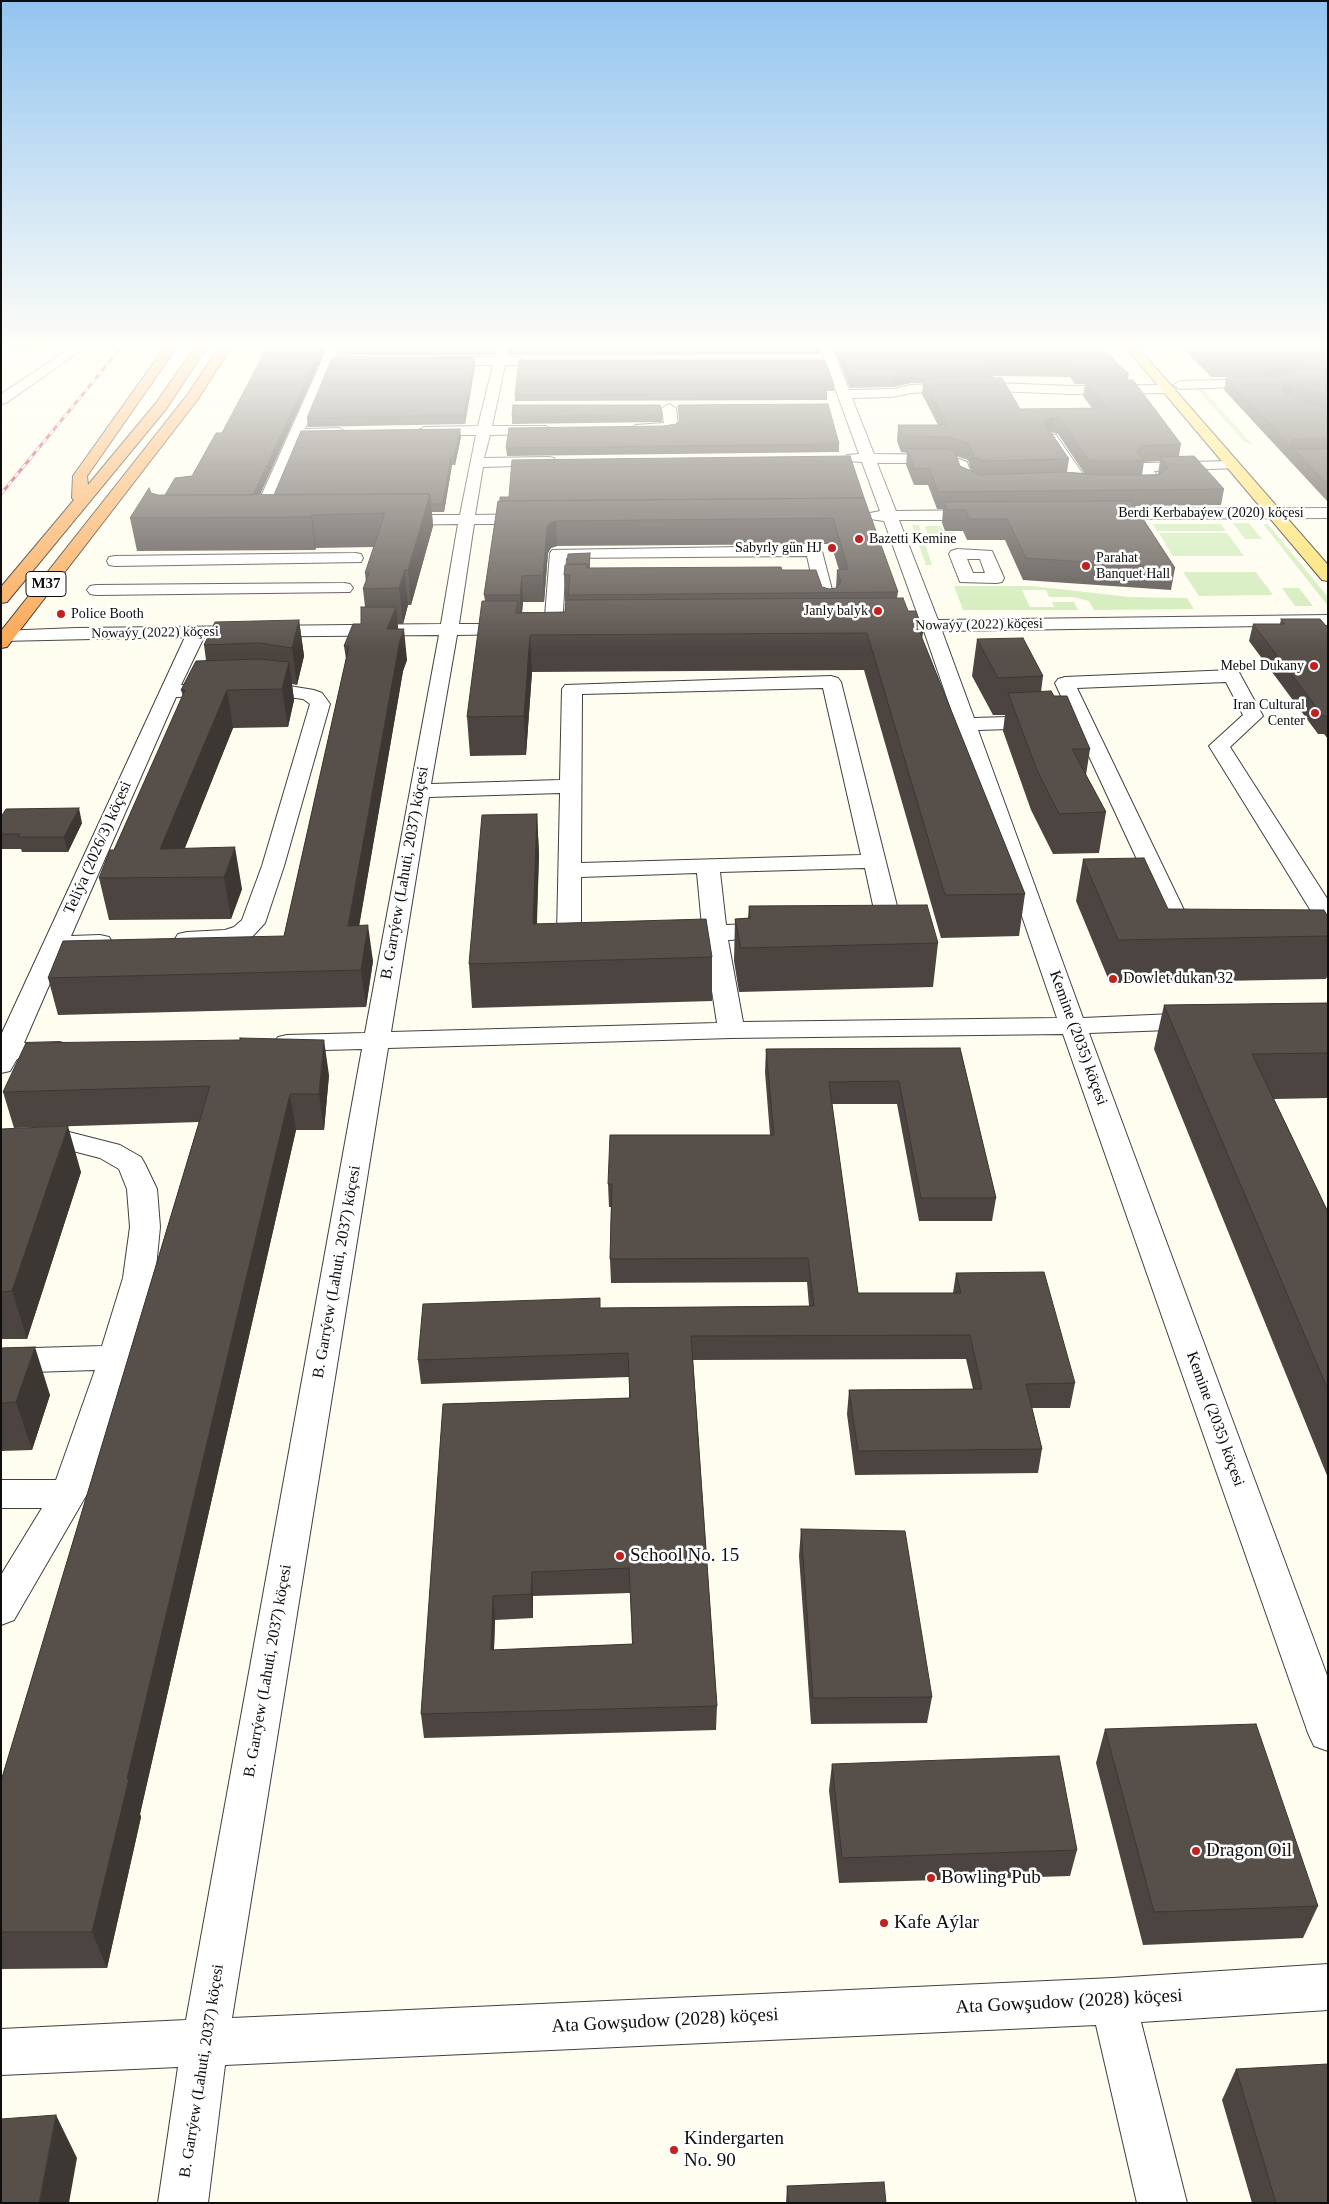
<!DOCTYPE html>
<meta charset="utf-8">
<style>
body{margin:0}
#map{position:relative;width:1329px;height:2204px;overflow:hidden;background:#fffdef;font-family:"Times New Roman",serif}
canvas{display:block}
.frame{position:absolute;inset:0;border:2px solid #0e0e0e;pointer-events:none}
</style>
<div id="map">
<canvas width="1329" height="2204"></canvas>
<div class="frame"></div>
</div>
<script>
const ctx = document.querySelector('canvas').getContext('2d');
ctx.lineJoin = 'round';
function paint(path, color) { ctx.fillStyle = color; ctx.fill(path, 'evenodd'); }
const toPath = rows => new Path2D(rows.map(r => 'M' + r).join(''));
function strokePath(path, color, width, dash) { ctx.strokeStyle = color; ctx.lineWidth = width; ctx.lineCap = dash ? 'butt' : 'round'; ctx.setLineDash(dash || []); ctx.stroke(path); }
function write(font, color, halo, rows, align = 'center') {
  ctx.font = font + ' "Times New Roman",serif'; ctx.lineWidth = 5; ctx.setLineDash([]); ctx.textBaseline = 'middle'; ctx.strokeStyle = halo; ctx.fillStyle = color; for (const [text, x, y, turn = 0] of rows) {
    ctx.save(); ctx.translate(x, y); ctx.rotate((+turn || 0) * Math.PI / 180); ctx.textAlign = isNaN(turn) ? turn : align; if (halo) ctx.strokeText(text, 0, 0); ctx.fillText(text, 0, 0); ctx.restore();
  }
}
const green = toPath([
 [8,344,53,344,31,354,1,352],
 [1195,387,1201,387,1254,446,1244,442],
 [1233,523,1249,523,1262,539,1245,539],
 [1153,524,1221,524,1226,531,1157,531],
 [1263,524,1268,524,1328,597,1328,606],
 [912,525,919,525,932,565,926,565],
 [925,526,941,526,943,532,954,532,959,544,931,544],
 [1159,533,1227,533,1244,556,1173,556],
 [1183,572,1256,572,1273,595,1199,596],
 [954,586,1032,586,1130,597,1187,598,1194,609,1094,610,1089,601,1073,597,1049,597,1046,590,1022,590,1030,607,1054,607,1052,602,1074,602,1078,610,963,610],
 [1282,588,1299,588,1313,606,1295,606]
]);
const minor = toPath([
 [76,344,84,344,86,347,6,403,1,404,1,394,76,344],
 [329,344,340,345,335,357,369,357,375,361,369,365,332,365,305,429,339,428,346,432,339,436,301,437,266,521,264,524,252,524,250,521,329,344],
 [498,344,510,344,507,357,519,357,525,361,519,365,505,365,492,426,546,426,553,430,546,434,490,435,484,458,549,457,554,458,556,461,554,464,549,465,483,467,475,515,533,514,539,516,541,519,539,522,533,524,474,524,459,624,516,624,522,625,525,629,522,633,516,634,457,635,431,784,560,780,562,689,565,685,831,676,838,678,841,682,902,926,898,931,890,933,728,940,743,1022,1057,1018,924,631,908,630,905,626,908,622,920,621,884,521,870,519,868,516,870,513,880,511,862,462,847,461,845,458,847,455,859,454,819,344,831,344,849,390,892,389,911,385,971,382,1071,386,1169,385,1176,389,1169,393,1071,394,971,390,911,393,892,397,852,398,874,454,948,455,967,462,972,477,993,480,996,483,993,486,978,489,962,483,957,477,955,467,946,463,877,463,896,511,980,510,986,512,988,515,986,518,980,520,899,520,938,620,1328,615,1328,625,942,631,974,718,1040,716,1047,718,1050,722,1047,726,1040,728,978,730,1083,1018,1196,1013,1205,1016,1209,1021,1205,1026,1196,1029,1089,1033,1328,1678,1328,1751,1314,1746,1308,1733,1063,1034,731,1038,388,1048,232,2018,1113,1978,1328,1964,1328,2010,1141,2022,1187,2203,1137,2203,1096,2025,225,2065,208,2203,158,2203,178,2067,1,2075,1,2029,186,2020,362,1049,287,1051,278,1049,274,1043,278,1037,287,1035,365,1033,439,635,204,637,181,685,265,682,314,690,322,693,330,704,284,866,265,923,252,937,222,945,187,946,178,944,175,939,178,934,187,932,225,930,234,927,242,920,262,866,310,704,303,699,265,694,176,697,71,936,100,935,109,937,112,942,109,947,100,949,64,951,24,1043,59,1042,68,1044,72,1050,68,1056,59,1058,17,1059,10,1071,1,1073,1,1035,185,637,1,641,1,631,76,628,441,624,458,524,396,525,390,523,388,520,390,517,396,515,460,515,476,435,424,435,417,431,424,427,478,426,493,365,437,365,431,361,437,357,495,357,498,344],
 [823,688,861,855,581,863,582,694,823,688],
 [560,793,557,934,560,939,569,941,704,940,717,1023,391,1032,429,797,560,793],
 [865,868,876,919,726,925,720,872,865,868],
 [697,873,702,926,581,927,581,877,697,873],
 [1261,379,1266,380,1268,383,1266,386,1180,389,1173,385,1180,381,1261,379],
 [669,404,676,408,678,427,676,430,636,433,629,429,636,425,664,423,662,408,669,404],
 [1051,434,1056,435,1089,483,1086,486,1076,486,1073,483,1044,438,1051,434],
 [1232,461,1237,462,1239,465,1237,468,1154,471,1163,484,1160,487,1155,489,1128,489,1123,487,1120,484,1123,481,1128,479,1145,479,1137,467,1139,464,1144,463,1232,461],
 [1328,508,1328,518,1103,519,1097,517,1095,514,1097,511,1103,509,1328,508],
 [809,527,815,529,817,532,837,609,834,613,828,614,822,613,819,609,807,556,566,558,562,629,559,633,553,634,547,633,544,629,550,553,552,550,804,546,801,532,803,529,809,527],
 [957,549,992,551,1004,578,1002,582,996,583,960,582,949,554,951,551,957,549],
 [967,559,980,559,985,573,973,573,967,559],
 [355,553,361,554,363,558,361,562,115,566,109,565,107,561,109,557,115,556,355,553],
 [344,583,350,584,353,588,350,592,96,595,90,594,87,590,90,586,96,585,344,583],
 [1232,670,1239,672,1241,676,1263,716,1230,747,1328,900,1328,926,1320,924,1316,919,1209,746,1243,715,1226,682,1077,688,1195,933,1201,939,1198,944,1186,946,1177,944,1174,939,1055,683,1058,679,1065,677,1232,670],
 [65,1131,120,1145,141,1157,145,1164,157,1189,160,1227,155,1278,122,1391,87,1494,14,1620,1,1625,1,1575,42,1508,1,1508,1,1480,56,1480,95,1370,1,1373,1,1349,102,1346,123,1278,130,1227,127,1189,119,1169,100,1158,65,1149,1,1156,1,1138,65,1131]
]);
const major = toPath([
 [1123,344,1135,344,1328,565,1328,581,1322,580,1123,344]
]);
const highway = toPath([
 [167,344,179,344,87,476,88,485,156,403,197,344,209,344,166,409,7,602,1,603,1,587,74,500,72,498,73,476,167,344],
 [221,344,233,344,198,399,7,647,1,648,1,631,188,394,221,344]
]);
const rail = toPath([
 [1,494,124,344]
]);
const wall = toPath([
 [269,344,328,344,260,495,274,495,461,437,455,465,452,465,444,512,432,512,433,526,411,605,408,605,403,624,397,624,398,629,407,660,403,671,359,925,373,961,366,1007,58,1015,48,978,284,936,346,659,344,646,361,624,365,607,363,589,366,582,365,573,374,547,316,548,315,550,137,551,130,518,151,493,158,495,165,495,192,476,222,433],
 [497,344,494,355,338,355,337,346],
 [832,344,1103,344,1103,347,1101,348,1129,374,1128,380,1181,444,1179,456,1224,489,1221,505,1135,506,1175,568,1171,590,1023,580,1005,540,967,540,963,531,945,531,942,523,943,509,937,509,928,485,914,485,906,465,907,453,901,452,897,441,898,425,938,425,922,394,923,383,911,383,892,387,850,388],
 [993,376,1070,377,1075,384,1085,384,1083,396,1092,408,1020,409,993,378],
 [1051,432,1058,434,1084,473,1067,472,1069,459],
 [956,456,968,460,971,471,960,466],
 [1160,461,1158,473,1158,474,1142,475,1144,462],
 [1178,344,1328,344,1328,501,1327,501,1224,390,1226,378,1245,377,1211,377],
 [821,345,820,354,509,355,509,346],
 [475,357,475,366,465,424,308,427,307,418],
 [834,385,834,391,827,391,827,400,515,401,515,395],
 [678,405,839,444,839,452,507,456,506,448,676,424,679,421],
 [662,415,662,422,512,424,512,416],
 [864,498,898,592,897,598,908,611,923,633,922,639,1025,894,1019,936,941,938,864,670,532,672,526,755,470,756,467,717,485,601,484,595,498,501],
 [831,544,839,570,837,570,836,588,829,589,822,587,782,570,590,568,590,553,567,564,564,575,565,601,566,601,565,612,522,612,523,602,544,602,548,553,551,548,557,546],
 [1281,619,1328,628,1328,739,1324,734,1318,734,1249,641,1253,624,1280,624],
 [299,620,304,656,297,685,292,684,294,700,288,727,233,728,185,848,242,889,231,919,109,920,99,878,114,850,183,696,181,690,206,660,204,645],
 [977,639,1043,676,1041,692,1054,696,1090,749,1086,775,1106,812,1099,853,1053,854,1031,810,1003,731,1005,715,993,715,972,676],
 [537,814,539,855,537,924,712,957,712,1001,472,1008,469,964],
 [1,817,82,823,68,852,22,852,21,849,1,849],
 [1083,859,1168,909,1328,917,1328,974,1326,979,1110,983,1076,901],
 [749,906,938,943,933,987,739,992,734,961,735,919,748,918],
 [1328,1003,1328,1098,1274,1099,1328,1212,1328,1478,1154,1049,1164,1005],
 [960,1048,996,1198,992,1221,919,1221,897,1104,832,1104,858,1293,953,1293,956,1273,1075,1383,1070,1408,1032,1408,1042,1449,1038,1473,855,1475,847,1414,849,1390,973,1389,966,1359,693,1360,717,1706,716,1730,424,1738,421,1714,443,1404,629,1398,629,1377,421,1384,418,1360,600,1308,809,1306,807,1282,611,1283,610,1259,611,1207,609,1207,608,1184,770,1135,765,1072,766,1049],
 [630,1593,632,1644,494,1650,495,1620,533,1618,533,1596],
 [329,1075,324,1130,296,1130,140,1814,141,1817,107,1968,1,1969,1,1781,199,1122,14,1128,3,1092],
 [1,1129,81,1172,27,1339,1,1339],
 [1,1348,50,1395,32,1450,1,1451],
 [801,1529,932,1697,927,1723,811,1724,799,1556],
 [1105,1729,1318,1906,1303,1938,1143,1945,1096,1763],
 [832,1764,1077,1850,1070,1876,839,1883,829,1790],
 [1236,2069,1328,2203,1252,2203,1222,2100],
 [787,2186,886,2203,786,2203]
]);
const shadedWall = toPath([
 [323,344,328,344,251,514,249,503],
 [494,344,497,344,494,355,493,346],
 [1094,344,1103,344,1103,347,1093,351],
 [475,357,475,366,465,424,464,415],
 [1291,362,1289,374,1264,377,1266,365],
 [912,373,911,383,892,387,893,377],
 [1291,384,1289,396,1283,397,1282,389,1285,385],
 [1053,417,1051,432,1043,436,1045,421],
 [460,429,461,437,455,465,454,457],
 [451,457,452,465,444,512,443,504],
 [430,494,433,526,411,605,408,570],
 [312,515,316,548,315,550,311,517],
 [556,521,557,546,551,548,548,553,544,602,543,575,547,527,550,523],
 [405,570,408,605,403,624,399,588],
 [522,576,523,602,521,622,520,595],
 [396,607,399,637,387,629],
 [299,620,304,656,297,685,292,648],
 [404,629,407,660,403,671,353,962,348,926,400,640],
 [530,635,532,672,526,755,524,716],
 [289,662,294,700,288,727,282,689],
 [227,690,233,728,173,877,160,849],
 [79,808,82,823,68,852,64,837],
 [537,814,539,855,535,962,533,924],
 [235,847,242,889,231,919,224,877],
 [368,925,373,961,366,1007,361,970],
 [324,1040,329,1075,324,1130,319,1094],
 [290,1094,296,1130,140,1814,141,1817,107,1968,92,1932,127,1779],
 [68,1126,81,1172,27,1339,12,1291],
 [35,1347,50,1395,32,1450,16,1402],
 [532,1572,533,1596,533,1618,531,1594],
 [493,1596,495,1620,493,1674,491,1650],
 [56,2115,77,2158,69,2203,39,2203]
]);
const building = toPath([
 [269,344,323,344,253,495,165,495,175,478,192,476,216,433,222,433,269,344],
 [337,344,494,344,493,346,337,346,337,344],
 [509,344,821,344,821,345,509,346,509,344],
 [836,344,1097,344,1129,374,1077,374,1071,367,991,366,994,371,972,370,912,373,893,377,851,378,836,344],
 [1191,344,1328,344,1328,398,1291,384,1285,385,1282,389,1285,394,1328,410,1328,438,1294,439,1291,445,1295,449,1328,449,1328,485,1226,378,1267,377,1297,373,1299,366,1291,362,1266,365,1213,365,1191,344],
 [475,357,464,415,307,418,332,358,475,357],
 [519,360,825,360,834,385,824,385,827,394,515,395,519,360],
 [973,377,1002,378,1020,409,1106,408,1086,381,1133,380,1181,444,1141,446,1138,452,1144,461,1089,461,1060,418,1053,417,1045,421,1044,423,1069,459,982,461,974,457,969,444,950,437,903,436,898,425,948,425,923,379,973,377],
 [828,404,839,444,506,448,509,428,665,426,676,424,680,420,678,405,828,404],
 [513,405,660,405,662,415,512,416,513,405],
 [460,429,454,457,451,457,443,504,431,504,430,494,274,495,301,431,460,429],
 [907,449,946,449,955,452,960,466,980,475,1064,472,1096,475,1158,475,1168,468,1160,457,1194,456,1224,489,938,492,929,468,915,469,907,449],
 [850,456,864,498,500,501,500,497,509,497,512,460,850,456],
 [149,488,151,493,158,495,430,494,408,570,405,570,399,588,363,589,369,573,365,573,385,513,312,515,311,517,130,518,149,488],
 [864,498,898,592,568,595,570,575,564,575,565,565,587,564,587,568,781,567,782,570,816,570,822,587,829,589,836,588,841,582,837,570,848,569,833,518,556,521,550,523,547,527,543,575,522,576,520,595,484,595,498,501,864,498],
 [1131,501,1175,568,1026,558,1007,519,969,519,966,510,947,510,944,502,1131,501],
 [590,553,589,568,588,568,587,564,567,564,568,554,590,553],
 [903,598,908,611,916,611,923,633,920,633,1025,894,945,895,867,633,530,635,524,716,467,717,482,601,518,601,516,613,565,612,566,600,903,598],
 [361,607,396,607,387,629,404,629,400,640,348,926,368,925,361,970,48,978,63,941,284,936,349,646,344,646,353,624,361,624,361,607],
 [1281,619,1320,619,1328,628,1328,716,1323,716,1253,624,1285,624,1281,619],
 [299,620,292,648,259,643,204,645,215,622,299,620],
 [1023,638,1043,676,998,678,977,639,1023,638],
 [259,659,289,662,282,689,227,690,160,849,235,847,224,877,99,878,110,850,114,850,185,690,181,690,196,661,259,659],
 [1051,691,1054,696,1067,696,1090,749,1072,749,1106,812,1059,814,1037,770,1008,693,1051,691],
 [79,808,64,837,18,837,20,834,1,834,1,817,6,809,79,808],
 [537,814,533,924,706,919,712,957,469,964,482,815,537,814],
 [1144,858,1168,909,1324,910,1328,917,1328,936,1118,940,1083,859,1144,858],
 [927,905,938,943,741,948,735,919,750,918,749,906,927,905],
 [1328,1003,1328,1053,1252,1054,1328,1212,1328,1390,1164,1005,1328,1003],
 [240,1038,324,1040,319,1094,290,1094,127,1779,129,1779,92,1932,1,1932,1,1781,210,1086,3,1092,26,1043,240,1040,240,1038],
 [960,1048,996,1198,921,1198,899,1081,829,1082,858,1293,961,1293,956,1273,1044,1272,1075,1383,1026,1384,1042,1449,858,1451,849,1390,982,1389,970,1335,691,1336,717,1706,421,1714,443,1404,630,1398,628,1353,418,1360,423,1304,600,1298,600,1308,814,1306,808,1258,610,1259,612,1184,608,1184,610,1135,774,1135,766,1049,960,1048],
 [629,1568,633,1644,491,1650,493,1596,531,1594,532,1572,629,1568],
 [68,1126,12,1291,1,1292,1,1129,68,1126],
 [35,1347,16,1402,1,1403,1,1348,35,1347],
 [801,1529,905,1531,932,1697,813,1698,801,1529],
 [1256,1724,1318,1906,1154,1912,1105,1729,1256,1724],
 [1059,1756,1077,1850,842,1858,832,1764,1059,1756],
 [1328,2064,1328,2203,1276,2203,1236,2069,1328,2064],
 [56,2115,39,2203,1,2203,1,2119,56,2115],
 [884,2182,886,2203,789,2203,787,2186,884,2182]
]);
const markers = [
 [859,539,5,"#c42020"],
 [832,548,5,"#c42020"],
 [1086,566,5,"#c42020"],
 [878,611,5,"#c42020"],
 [61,614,5,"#c42020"],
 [1314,666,5,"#c42020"],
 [1315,713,5,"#c42020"],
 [1113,979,5,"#c42020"],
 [620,1556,5,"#c42020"],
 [1196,1851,5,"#c42020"],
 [931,1878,5,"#c42020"],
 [884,1923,5,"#c42020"],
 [674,2150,5,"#c42020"]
];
const farStreetnames = [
 ["Berdi Kerbabaýew (2020) köçesi",1211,513],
 ["Nowaýy (2022) köçesi",979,625,-1],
 ["Nowaýy (2022) köçesi",155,633,-1]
];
const farPoinames = [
 ["Bazetti Kemine",869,539,"left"],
 ["Sabyrly gün HJ",822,548],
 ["Parahat",1096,558,"left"],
 ["Banquet Hall",1096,574,"left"],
 ["Janly balyk",868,611],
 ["Police Booth",71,614,"left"],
 ["Mebel Dukany",1304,666],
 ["Iran Cultural",1305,705],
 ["Center",1305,721]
];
const shields = [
 [46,584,40]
];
const shieldNames = [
 ["M37",46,584]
];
const streetNames = [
 ["Teliýa (2026/3) köçesi",98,848,-66],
 ["B. Garrýew (Lahuti, 2037) köçesi",405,873,-80],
 ["Kemine (2035) köçesi",1078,1038,70],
 ["B. Garrýew (Lahuti, 2037) köçesi",337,1272,-80],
 ["Kemine (2035) köçesi",1215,1419,70],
 ["B. Garrýew (Lahuti, 2037) köçesi",268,1671,-80],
 ["B. Garrýew (Lahuti, 2037) köçesi",202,2071,-81]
];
const poiNames = [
 ["Dowlet dukan 32",1123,979]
];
const nearPoinames = [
 ["School No. 15",630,1556],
 ["Dragon Oil",1206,1851],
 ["Bowling Pub",941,1878],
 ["Kafe Aýlar",894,1923],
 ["Kindergarten",684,2139],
 ["No. 90",684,2161]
];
const nearStreetnames = [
 ["Ata Gowşudow (2028) köçesi",1069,2002,-3],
 ["Ata Gowşudow (2028) köçesi",665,2021,-3]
];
paint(green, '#d0ebb7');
strokePath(minor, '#414141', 2);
strokePath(major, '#1f1f1f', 2);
strokePath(highway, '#1f1f1f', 2);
paint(minor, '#fff');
paint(major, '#fede60');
paint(highway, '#faa652');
strokePath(rail, '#c42020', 3);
strokePath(rail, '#fff', 2, [5.5]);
paint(wall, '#4b4440');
paint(shadedWall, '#3d3734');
paint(building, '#574f4a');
strokePath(building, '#3d3734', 1);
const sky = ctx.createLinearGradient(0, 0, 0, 652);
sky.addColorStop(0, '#92c4ef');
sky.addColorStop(0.53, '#fffef8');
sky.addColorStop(1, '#fffef800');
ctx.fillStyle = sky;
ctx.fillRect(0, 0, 1329, 652);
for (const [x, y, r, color] of markers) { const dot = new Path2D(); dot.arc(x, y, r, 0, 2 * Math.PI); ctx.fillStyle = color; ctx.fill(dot); strokePath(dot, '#fff', 2); }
write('14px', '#0e0e0e', '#fff', farStreetnames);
write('14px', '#0e0e0e', '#fff', farPoinames, 'right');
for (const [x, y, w] of shields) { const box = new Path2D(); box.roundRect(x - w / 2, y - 12.5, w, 25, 4); ctx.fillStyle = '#fff'; ctx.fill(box); strokePath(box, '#0e0e0e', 1); }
write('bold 15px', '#0e0e0e', null, shieldNames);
write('16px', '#0e0e0e', '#fff', streetNames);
write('16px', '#0e0e0e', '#fff', poiNames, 'left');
write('19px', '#0e0e0e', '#fff', nearPoinames, 'left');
write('19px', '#0e0e0e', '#fff', nearStreetnames);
</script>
